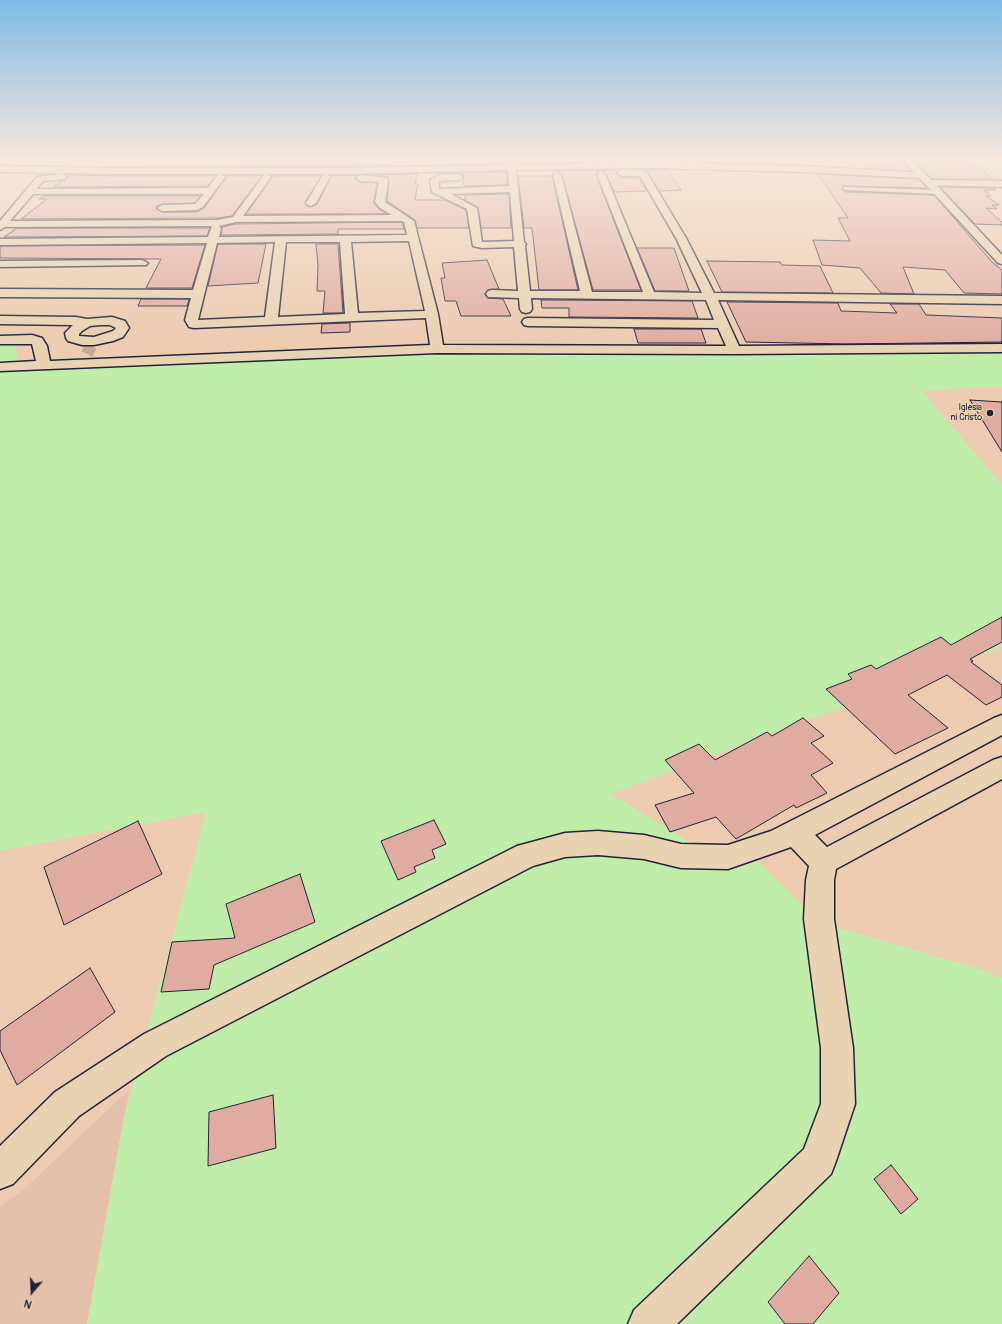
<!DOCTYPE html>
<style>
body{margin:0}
#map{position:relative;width:1002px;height:1324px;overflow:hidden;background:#eccbb0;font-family:Pangolin,sans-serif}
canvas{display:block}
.north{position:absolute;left:12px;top:1272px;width:40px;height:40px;-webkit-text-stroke:3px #e8d2b1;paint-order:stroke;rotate:199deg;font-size:11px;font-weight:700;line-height:16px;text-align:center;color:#22223b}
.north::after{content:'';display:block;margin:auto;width:14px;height:18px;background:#22223b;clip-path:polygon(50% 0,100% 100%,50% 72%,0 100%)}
</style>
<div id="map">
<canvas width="1002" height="1324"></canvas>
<div class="north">N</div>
</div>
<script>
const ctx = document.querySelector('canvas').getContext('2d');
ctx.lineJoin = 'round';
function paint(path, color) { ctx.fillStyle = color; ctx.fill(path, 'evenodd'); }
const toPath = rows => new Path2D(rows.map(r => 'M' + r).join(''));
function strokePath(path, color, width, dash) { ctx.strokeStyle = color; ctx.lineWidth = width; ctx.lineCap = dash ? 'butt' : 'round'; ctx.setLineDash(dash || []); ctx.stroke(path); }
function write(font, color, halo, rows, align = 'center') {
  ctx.font = font + ' Pangolin,sans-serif'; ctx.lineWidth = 3; ctx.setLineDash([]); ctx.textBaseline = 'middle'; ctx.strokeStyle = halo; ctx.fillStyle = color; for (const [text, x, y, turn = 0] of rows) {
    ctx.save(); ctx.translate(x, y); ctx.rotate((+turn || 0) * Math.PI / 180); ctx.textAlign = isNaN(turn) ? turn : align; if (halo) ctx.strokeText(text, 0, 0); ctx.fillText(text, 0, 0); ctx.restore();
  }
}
const built = toPath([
 [129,1090,87,1324,0,1324,0,1207,23,1190]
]);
const green = toPath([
 [16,343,17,360,502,344,1002,348,1002,388,967,388,922,391,1002,485,1002,647,611,794,715,857,748,851,819,922,986,971,1002,978,1002,1324,87,1324,124,1116,206,812,0,851,0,344]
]);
const building = toPath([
 [252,160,352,160,349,165,392,165,349,166,146,166,234,166,236,165,248,165,252,160],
 [924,160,970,160,993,179,932,179,917,163,929,164,924,160],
 [862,162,904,163,911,171,867,168,862,162],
 [599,170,596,175,641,290,593,290,562,175,558,171,599,170],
 [602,170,619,170,616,173,621,178,639,178,647,191,614,192,606,173,602,170],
 [645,170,667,170,681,190,659,191,648,172,645,170],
 [507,172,507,185,464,186,463,179,464,177,462,173,507,172],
 [417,174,415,184,418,184,415,200,445,200,466,210,469,228,417,228,415,220,387,201,389,180,388,177,373,175,417,174],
 [818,174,919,179,927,188,843,186,842,189,845,192,934,195,992,262,1002,270,1002,294,964,293,945,270,903,267,914,294,881,293,860,268,822,265,813,240,850,241,838,218,848,218,818,174],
 [70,175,109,176,216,176,207,186,53,187,62,181,66,180,70,175],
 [357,175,354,178,359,182,377,183,374,203,379,209,387,214,246,214,272,178,272,176,322,176,305,202,307,206,311,207,317,204,331,178,330,176,357,175],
 [226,176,262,176,232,216,217,218,21,219,47,199,39,199,43,196,201,196,194,203,162,204,156,207,162,212,197,212,204,208,226,178,226,176],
 [518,176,552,176,578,290,539,290,532,228,524,228,518,176],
 [940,187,994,188,996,190,984,190,991,196,986,196,999,205,992,205,997,209,986,208,1002,222,1002,225,975,224,940,187],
 [509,194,511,228,481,228,478,208,465,200,465,195,509,194],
 [402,222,404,229,338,229,338,234,221,235,222,227,236,224,402,222],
 [17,228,210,228,207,236,4,237,17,228],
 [218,244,266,244,258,283,208,286,218,244],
 [316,244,338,244,343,313,323,313,325,291,317,291,318,265,316,244],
 [205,245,192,288,146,288,161,259,0,258,0,246,205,245],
 [637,248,674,248,689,291,655,291,637,248],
 [487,260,499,289,488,290,485,295,488,298,503,299,511,316,461,316,456,301,445,301,441,278,445,278,442,263,487,260],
 [707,261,780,262,782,265,820,266,833,293,722,292,707,261],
 [141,299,189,299,187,306,138,306,141,299],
 [541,300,692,301,698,318,569,317,569,308,542,308,541,300],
 [727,302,838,303,841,311,897,313,890,304,919,304,926,315,1002,318,1002,342,847,344,746,342,727,302],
 [350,323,350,332,321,333,322,324,350,323],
 [634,329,701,329,706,343,638,343,634,329],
 [970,400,1002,402,1002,452,970,400],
 [1002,617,1002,642,970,659,973,661,971,662,1002,685,1002,697,986,705,947,675,908,695,948,728,895,754,826,689,852,679,848,674,871,665,876,669,941,637,951,645,1002,617],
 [803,718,824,736,811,743,833,763,811,775,827,793,796,808,794,805,736,839,716,817,670,832,655,805,694,793,665,760,699,744,715,760,767,732,772,736,803,718],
 [434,820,446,844,432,850,435,858,414,867,416,872,398,880,381,841,434,820],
 [138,821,162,874,64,925,44,867,138,821],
 [300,874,315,922,214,965,209,989,161,992,172,942,235,938,226,904,300,874],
 [90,968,115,1012,17,1085,0,1050,0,1031,90,968],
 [273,1095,276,1148,208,1166,209,1112,273,1095],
 [891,1165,918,1199,901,1214,874,1179,891,1165],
 [809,1256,839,1293,813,1324,785,1324,768,1302,809,1256]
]);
const minorTunnel = toPath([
 [87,354,91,346]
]);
const service = toPath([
 [843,187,938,190,941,192,938,194,845,190,843,189,843,187]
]);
const minor = toPath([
 [507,160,515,160,516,165,650,162,801,166,924,173,925,175,921,178,801,172,650,168,516,170,524,242,526,244,525,246,530,291,580,291,553,175,557,172,561,175,592,292,643,292,597,174,601,171,605,174,654,292,702,293,676,238,640,176,621,176,617,173,621,170,643,170,647,173,686,238,714,293,1002,296,1002,304,718,300,739,346,1002,344,1002,352,734,354,437,353,0,371,0,363,36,361,32,344,0,344,0,336,32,335,42,338,47,346,50,361,430,345,426,318,194,328,189,327,185,320,191,298,0,297,0,289,193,290,207,243,0,245,0,239,208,237,212,226,5,227,0,230,0,221,37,177,62,174,65,175,66,177,65,179,43,181,36,189,208,188,218,175,221,174,225,177,203,207,197,210,162,211,157,208,162,205,195,204,204,194,33,194,10,221,217,220,233,217,264,175,267,174,271,177,243,216,392,215,380,208,375,202,379,182,360,181,356,178,360,175,387,178,388,180,385,202,414,221,438,314,443,345,726,346,718,328,528,326,524,325,522,322,524,319,528,318,714,320,706,300,531,298,532,309,530,312,526,313,522,312,520,309,519,298,488,297,486,294,488,291,492,290,518,291,514,247,482,248,473,246,467,209,432,192,430,180,439,175,459,174,463,177,459,180,439,181,439,189,441,189,509,186,508,170,349,174,109,174,0,172,0,166,109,168,349,168,507,165,507,160],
 [510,192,514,241,482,242,477,208,451,194,510,192],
 [402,221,404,222,407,235,219,237,221,228,219,226,236,222,402,221],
 [409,241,425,311,358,313,351,242,409,241],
 [275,242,265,317,198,320,217,243,275,242],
 [286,242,340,242,345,314,278,317,286,242],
 [326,174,330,177,316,203,311,206,308,205,306,203,322,177,326,174],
 [929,180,1002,181,1002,187,926,185,925,183,929,180],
 [142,260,148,263,146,265,0,267,0,261,142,260],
 [0,316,76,317,87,319,112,317,125,321,129,328,123,337,113,341,94,345,82,345,68,341,66,338,65,333,73,325,0,324,0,316],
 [100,325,110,325,116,328,113,331,94,337,79,336,79,334,82,331,90,326,100,325],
 [1002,715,1002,735,815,835,827,847,993,760,1002,757,1002,779,836,869,834,880,834,919,853,1048,855,1104,836,1161,831,1174,677,1324,628,1324,634,1310,804,1149,821,1104,821,1048,804,919,806,880,809,866,791,847,728,869,681,868,644,859,598,855,565,857,533,866,166,1056,79,1116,13,1184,0,1189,0,1146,55,1092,144,1034,517,846,565,833,598,831,644,835,681,844,728,845,771,831,994,718,1002,715]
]);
const trunk = toPath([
 [903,160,912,160,941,190,1002,255,1002,264,998,263,903,160]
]);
const markers = [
 [990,413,4,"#22223b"]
];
const farPoinames = [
 ["Iglesia",982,408],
 ["ni Cristo",982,418]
];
paint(built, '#e4bfaa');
paint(green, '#c0eca9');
paint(building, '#e0aca2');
strokePath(building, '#22223b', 1);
strokePath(minorTunnel, '#c4a999', 12, [12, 6]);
strokePath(service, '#22223b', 3);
strokePath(minor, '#22223b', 3);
strokePath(trunk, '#22223b', 3);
paint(service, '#e8d2b1');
paint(minor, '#e8d2b1');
paint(trunk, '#e8d2b1');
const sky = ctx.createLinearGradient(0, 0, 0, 346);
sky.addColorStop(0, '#7fbae6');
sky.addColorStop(0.46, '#f6e8db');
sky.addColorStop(1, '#f6e8db00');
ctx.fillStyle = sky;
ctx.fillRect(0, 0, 1002, 346);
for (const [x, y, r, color] of markers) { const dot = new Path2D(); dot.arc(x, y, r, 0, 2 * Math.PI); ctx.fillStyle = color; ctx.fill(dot); strokePath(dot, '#e8d2b1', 1.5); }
write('9px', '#22223b', '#e8d2b1', farPoinames, 'right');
</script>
